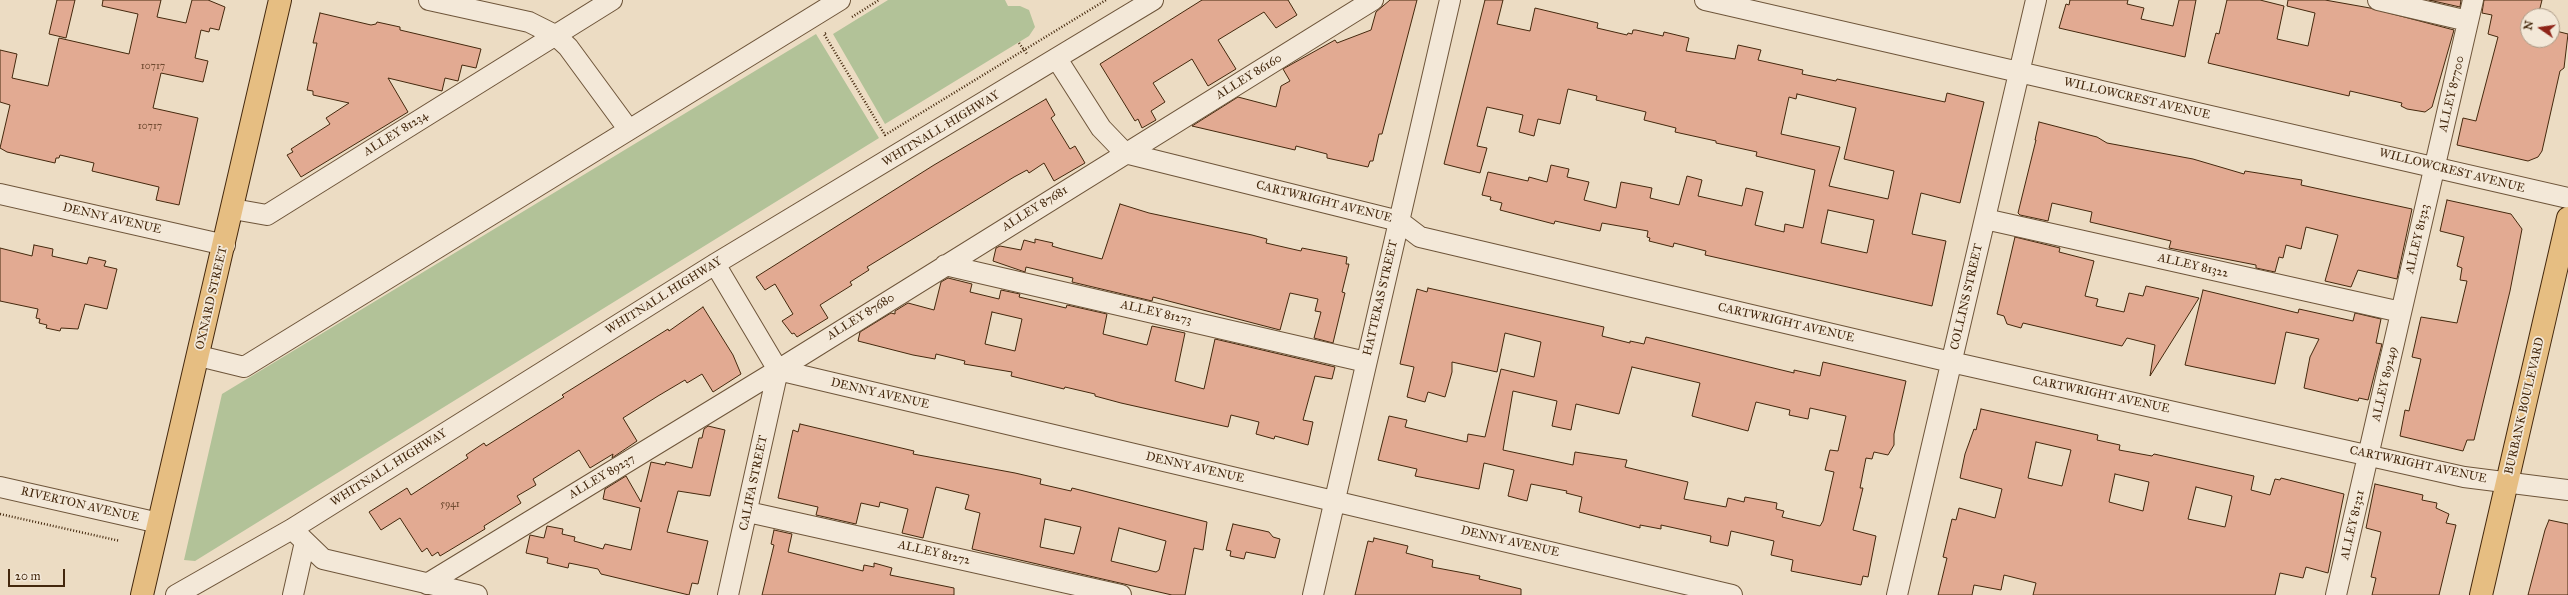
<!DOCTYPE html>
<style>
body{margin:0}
#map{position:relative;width:2568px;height:595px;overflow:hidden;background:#ecdcc3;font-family:"IM FELL Great Primer",serif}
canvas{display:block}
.north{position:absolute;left:2520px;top:8px;width:40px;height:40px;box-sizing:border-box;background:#f3e8d8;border:1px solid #ad9b87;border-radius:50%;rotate:283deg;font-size:11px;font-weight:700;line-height:16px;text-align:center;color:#44280d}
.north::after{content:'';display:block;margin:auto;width:14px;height:18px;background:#8f2418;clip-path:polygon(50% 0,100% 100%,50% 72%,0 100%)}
.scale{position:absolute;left:8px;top:569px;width:57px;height:18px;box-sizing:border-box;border:2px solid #44280d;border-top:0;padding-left:5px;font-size:12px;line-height:14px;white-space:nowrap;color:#44280d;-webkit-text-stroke:3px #f3e8d8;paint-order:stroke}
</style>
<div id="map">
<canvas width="2568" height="595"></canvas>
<div class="north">N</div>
<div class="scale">20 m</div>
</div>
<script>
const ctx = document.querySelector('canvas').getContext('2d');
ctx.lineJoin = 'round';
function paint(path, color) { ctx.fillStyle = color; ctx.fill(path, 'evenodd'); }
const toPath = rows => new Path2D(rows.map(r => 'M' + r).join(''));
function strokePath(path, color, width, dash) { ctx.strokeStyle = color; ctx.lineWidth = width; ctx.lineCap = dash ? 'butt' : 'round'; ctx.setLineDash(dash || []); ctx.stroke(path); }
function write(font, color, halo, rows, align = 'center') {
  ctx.font = font + ' "IM FELL Great Primer",serif'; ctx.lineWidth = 3.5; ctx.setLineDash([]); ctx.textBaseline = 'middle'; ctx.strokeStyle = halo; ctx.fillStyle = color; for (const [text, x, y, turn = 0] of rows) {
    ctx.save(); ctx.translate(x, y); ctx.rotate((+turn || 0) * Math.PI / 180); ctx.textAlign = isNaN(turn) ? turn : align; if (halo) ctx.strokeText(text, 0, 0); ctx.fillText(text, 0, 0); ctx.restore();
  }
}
const green = toPath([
 [888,0,1005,0,1008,6,1020,6,1029,10,1035,27,1029,36,885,124,833,34],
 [816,34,879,138,195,561,184,560,222,394]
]);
const building = toPath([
 [57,0,75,0,66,38,49,34,57,0],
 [103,0,161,0,157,17,186,23,192,0,208,0,225,7,219,30,210,28,209,32,201,30,195,58,208,61,203,82,161,73,153,108,198,118,179,205,156,200,159,187,92,171,94,163,60,155,59,158,56,158,55,163,7,152,0,148,10,105,0,102,0,50,17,54,12,78,48,86,59,38,129,54,138,14,102,6,103,0],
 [1202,0,1288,0,1297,15,1276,28,1264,12,1218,40,1236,69,1208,86,1192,59,1153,83,1165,102,1151,111,1156,120,1142,128,1138,119,1135,121,1100,64,1202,0],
 [1390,0,1417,0,1382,134,1379,134,1373,161,1370,161,1368,167,1327,158,1327,154,1296,146,1295,150,1192,126,1238,97,1276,107,1281,86,1290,81,1283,69,1335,40,1337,43,1371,30,1376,12,1390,0],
 [1485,0,1503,0,1497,24,1530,31,1535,8,1598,23,1597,28,1627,35,1628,33,1632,34,1633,30,1636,30,1663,36,1664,32,1689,38,1686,51,1735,59,1738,45,1761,50,1758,60,1803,70,1802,74,1836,81,1837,79,1945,102,1947,93,1984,102,1960,203,1921,193,1912,234,1946,241,1932,306,1705,255,1706,251,1674,243,1673,247,1649,241,1650,238,1647,237,1648,231,1602,223,1600,231,1555,221,1554,224,1500,210,1502,203,1490,200,1491,197,1482,195,1488,172,1528,181,1529,177,1547,182,1551,165,1569,169,1567,177,1589,182,1584,200,1616,208,1621,182,1652,188,1650,198,1679,205,1687,176,1702,180,1698,196,1742,206,1746,188,1763,192,1755,225,1784,232,1785,224,1803,228,1815,170,1756,156,1757,152,1716,143,1716,141,1675,132,1676,128,1644,120,1646,112,1596,100,1597,96,1568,89,1560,124,1538,119,1534,136,1519,132,1523,115,1487,107,1477,146,1487,148,1480,173,1444,164,1485,0],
 [1797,94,1856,108,1844,159,1894,171,1888,199,1829,186,1840,147,1781,134,1789,97,1796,99,1797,94],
 [1828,210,1874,220,1867,253,1821,243,1828,210],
 [2070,0,2128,0,2127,4,2144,8,2141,19,2173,26,2179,0,2196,0,2185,57,2059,28,2066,4,2069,5,2070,0],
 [2227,0,2260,0,2284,6,2277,39,2308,46,2315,13,2287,6,2288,0,2325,0,2370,8,2454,30,2432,107,2425,112,2407,109,2401,106,2402,103,2350,91,2349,96,2208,63,2216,33,2219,34,2227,0],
 [2429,0,2461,0,2460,7,2429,0],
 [2484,0,2542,0,2538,16,2528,16,2528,40,2552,40,2552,30,2568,34,2564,68,2560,71,2542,151,2538,157,2528,161,2457,145,2463,118,2476,121,2498,37,2488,34,2492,15,2482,13,2484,0],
 [320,13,371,25,376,24,377,22,400,27,400,30,481,49,476,68,462,65,458,81,445,78,442,91,388,78,408,112,301,177,287,155,293,152,291,149,330,124,326,118,349,103,313,95,313,91,307,90,317,43,313,43,320,13],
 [1046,99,1055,115,1051,118,1070,149,1075,146,1085,163,1054,181,1044,163,1029,173,1027,170,1014,177,867,267,869,270,850,282,852,285,820,305,828,318,797,337,794,333,792,334,782,321,793,314,775,284,765,290,756,277,934,165,1046,99],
 [2039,122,2097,137,2107,143,2193,159,2244,174,2245,171,2302,180,2301,185,2412,209,2397,279,2358,270,2351,287,2325,281,2338,235,2306,227,2301,249,2286,245,2283,258,2279,257,2275,272,2256,268,2256,265,2169,248,2171,241,2090,222,2092,212,2052,203,2048,221,2020,215,2018,213,2036,140,2035,140,2039,122],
 [2447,200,2511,214,2522,229,2510,291,2474,440,2467,440,2463,451,2400,436,2405,410,2409,411,2421,359,2412,357,2421,317,2457,323,2467,281,2460,280,2462,268,2457,266,2464,237,2440,231,2447,200],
 [1120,204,1149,213,1252,235,1267,239,1266,243,1301,251,1302,248,1347,257,1346,264,1349,264,1342,292,1345,293,1333,343,1314,338,1321,312,1315,311,1318,299,1290,293,1280,330,1153,297,1152,301,1072,282,1073,278,1026,267,1025,272,993,261,996,248,1000,246,1021,250,1024,240,1035,243,1035,239,1053,243,1052,246,1062,249,1102,259,1120,204],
 [2015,237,2060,248,2059,252,2094,261,2085,296,2098,299,2096,306,2124,312,2129,293,2143,296,2146,286,2199,298,2150,376,2155,345,2127,338,2122,346,2023,323,2021,328,2007,324,2004,316,1997,314,2015,237],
 [34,245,53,249,52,256,87,264,89,257,106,261,104,266,117,269,107,309,85,304,78,329,61,328,60,331,46,328,47,325,39,323,40,319,36,318,38,309,0,301,0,248,32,256,34,245],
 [948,278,972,284,970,292,999,299,1001,290,1020,294,1019,297,1066,308,1067,305,1107,314,1103,334,1147,345,1152,326,1185,333,1175,381,1204,389,1215,339,1335,367,1332,379,1315,376,1303,420,1313,422,1308,445,1275,436,1274,439,1256,434,1259,422,1231,415,1228,427,1121,403,1095,396,1095,394,1065,387,1064,389,1011,376,1012,372,964,364,965,361,936,354,935,359,913,355,858,341,860,332,891,313,895,314,895,311,908,303,934,310,941,282,948,278],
 [992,312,1022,319,1015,351,985,344,992,312],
 [1428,288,1604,327,1602,336,1630,343,1630,341,1644,344,1646,337,1794,373,1794,370,1820,376,1823,362,1906,381,1894,434,1894,445,1888,455,1874,452,1872,459,1866,458,1860,488,1863,488,1853,530,1876,536,1868,577,1863,576,1861,585,1791,571,1793,560,1771,555,1774,541,1731,531,1728,546,1710,542,1711,536,1661,525,1661,529,1640,525,1640,528,1579,512,1582,497,1566,493,1567,491,1531,484,1527,501,1508,496,1514,470,1484,463,1479,489,1415,476,1417,469,1378,460,1389,416,1407,420,1405,427,1467,442,1468,434,1485,437,1501,369,1534,377,1541,342,1505,333,1497,372,1452,362,1452,372,1445,397,1428,392,1425,402,1407,397,1414,367,1400,364,1417,289,1427,292,1428,288],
 [1632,367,1700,383,1692,416,1748,431,1756,402,1790,410,1789,415,1808,419,1810,408,1846,416,1838,451,1830,450,1825,470,1834,472,1823,521,1820,526,1782,517,1784,511,1776,509,1777,503,1745,497,1744,502,1728,498,1726,507,1684,499,1688,482,1625,467,1627,460,1575,452,1573,465,1503,450,1513,391,1557,401,1552,426,1571,430,1576,404,1619,414,1632,367],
 [2203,290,2298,313,2299,309,2353,321,2355,313,2381,319,2376,343,2382,344,2368,400,2359,398,2358,401,2304,388,2310,357,2319,339,2286,332,2275,384,2185,365,2203,290],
 [703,307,733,355,741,374,713,392,702,374,687,383,685,380,658,396,623,418,637,441,612,458,613,454,590,468,579,450,533,479,536,485,517,496,521,503,484,526,485,529,440,556,438,552,432,556,427,548,422,552,400,518,381,530,369,512,407,488,411,495,468,458,466,455,484,443,486,446,564,397,562,395,668,329,669,331,703,307],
 [1981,409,2098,435,2097,440,2120,445,2119,450,2152,456,2154,454,2254,476,2251,490,2270,495,2275,479,2280,480,2281,478,2344,494,2328,573,2306,567,2303,578,2280,573,2275,595,2033,595,2036,583,2004,575,2001,590,1974,585,1972,595,1938,595,1947,558,1943,557,1952,519,1956,520,1959,508,1995,518,2002,489,1960,478,1965,454,1974,429,1976,430,1981,409],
 [2036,442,2071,450,2062,486,2028,478,2036,442],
 [2115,474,2149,482,2143,511,2109,502,2115,474],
 [2196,487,2232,496,2225,527,2188,519,2196,487],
 [800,424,914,451,913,454,1015,473,1041,479,1040,484,1071,491,1072,488,1207,522,1203,550,1194,548,1185,595,1172,595,972,549,980,513,965,509,969,495,936,487,923,538,902,533,908,509,880,502,879,507,861,503,856,524,816,515,818,507,778,498,793,430,798,432,800,424],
 [1045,519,1081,527,1074,554,1040,547,1045,519],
 [1119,528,1166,541,1159,570,1156,572,1111,561,1119,528],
 [708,426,725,430,710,496,678,491,667,532,708,541,698,584,692,583,689,595,601,574,598,569,569,563,568,568,547,563,548,558,526,553,530,535,544,538,547,526,563,529,562,534,575,537,574,541,603,549,605,544,631,550,640,508,603,499,605,489,626,476,641,502,651,462,665,465,666,462,692,468,699,438,702,438,704,429,708,426],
 [2375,484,2423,495,2422,500,2437,503,2436,508,2449,514,2446,523,2456,525,2439,595,2372,595,2376,578,2371,577,2381,532,2366,528,2375,484],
 [2549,520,2568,524,2568,595,2528,595,2545,530,2549,520],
 [1233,524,1269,532,1273,537,1280,539,1275,558,1246,552,1244,559,1230,556,1231,551,1226,550,1233,524],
 [774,530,792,534,788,552,863,571,864,565,874,567,874,563,892,568,890,575,954,588,954,595,762,595,774,545,771,544,774,530],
 [1374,538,1408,546,1406,553,1433,560,1432,567,1480,576,1479,579,1521,589,1521,595,1355,595,1368,541,1373,542,1374,538]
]);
const path = toPath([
 [852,17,879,0],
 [826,33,824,34,885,135,1106,0],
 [1019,43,1027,54],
 [0,514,120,541]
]);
const minor = toPath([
 [429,0,529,22,555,35,568,47,629,130],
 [1705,0,2568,198],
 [2378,0,2468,21],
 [1057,59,1101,128,1125,153,1399,221,1420,237,1951,362,2464,477,2568,490],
 [0,194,225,245],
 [233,209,267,215,612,0],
 [1985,219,2401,312],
 [715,264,778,370,1732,595],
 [945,265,1366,362],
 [199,356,244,367,840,0],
 [0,487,159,523],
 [748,512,1121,595],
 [292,529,323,559,477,595],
 [427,584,778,370,1373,0],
 [176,595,292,529,715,264,1153,0],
 [293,595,305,542],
 [728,595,778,370],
 [1313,595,1450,0],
 [1897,595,2036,0],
 [2336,595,2473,0]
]);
const major = toPath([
 [142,595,280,0],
 [2481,595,2568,218]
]);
const numberNames = [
 ["10717",153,67],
 ["10717",150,127],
 ["5941",450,505]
];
const streetNames = [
 ["ALLEY 86160",1249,77,-32],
 ["ALLEY 87700",2452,94,-77],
 ["WILLOWCREST AVENUE",2137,99,13],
 ["WHITNALL HIGHWAY",941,129,-31],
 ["ALLEY 81234",396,134,-32],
 ["WILLOWCREST AVENUE",2452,171,14],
 ["CARTWRIGHT AVENUE",1324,202,14],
 ["ALLEY 87681",1035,209,-32],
 ["DENNY AVENUE",112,219,13],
 ["ALLEY 81323",2418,239,-77],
 ["ALLEY 81322",2193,266,13],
 ["WHITNALL HIGHWAY",664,296,-32],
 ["COLLINS STREET",1967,297,-77],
 ["OXNARD STREET",212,298,-77],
 ["HATTERAS STREET",1381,298,-77],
 ["ALLEY 81273",1156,313,13],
 ["ALLEY 87680",861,317,-32],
 ["CARTWRIGHT AVENUE",1786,323,13],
 ["ALLEY 89249",2385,384,-77],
 ["DENNY AVENUE",880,394,13],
 ["CARTWRIGHT AVENUE",2101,395,12],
 ["BURBANK BOULEVARD",2525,406,-77],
 ["CARTWRIGHT AVENUE",2418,465,12],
 ["WHITNALL HIGHWAY",389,468,-32],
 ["DENNY AVENUE",1195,468,13],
 ["ALLEY 89237",602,477,-31],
 ["CALIFA STREET",754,483,-78],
 ["RIVERTON AVENUE",80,505,13],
 ["ALLEY 81321",2353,525,-77],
 ["DENNY AVENUE",1510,542,13],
 ["ALLEY 81272",934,553,13]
];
paint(green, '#b2c298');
paint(building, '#e2aa92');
strokePath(building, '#44280d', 1);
strokePath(minor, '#6e553a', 22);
strokePath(major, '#44280d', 24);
strokePath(path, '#44280d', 2.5, [1, 2]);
strokePath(minor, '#f3e8d8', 20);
strokePath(major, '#e6be82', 22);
write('10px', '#6c482e', null, numberNames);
write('12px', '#44280d', '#f3e8d8', streetNames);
</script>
